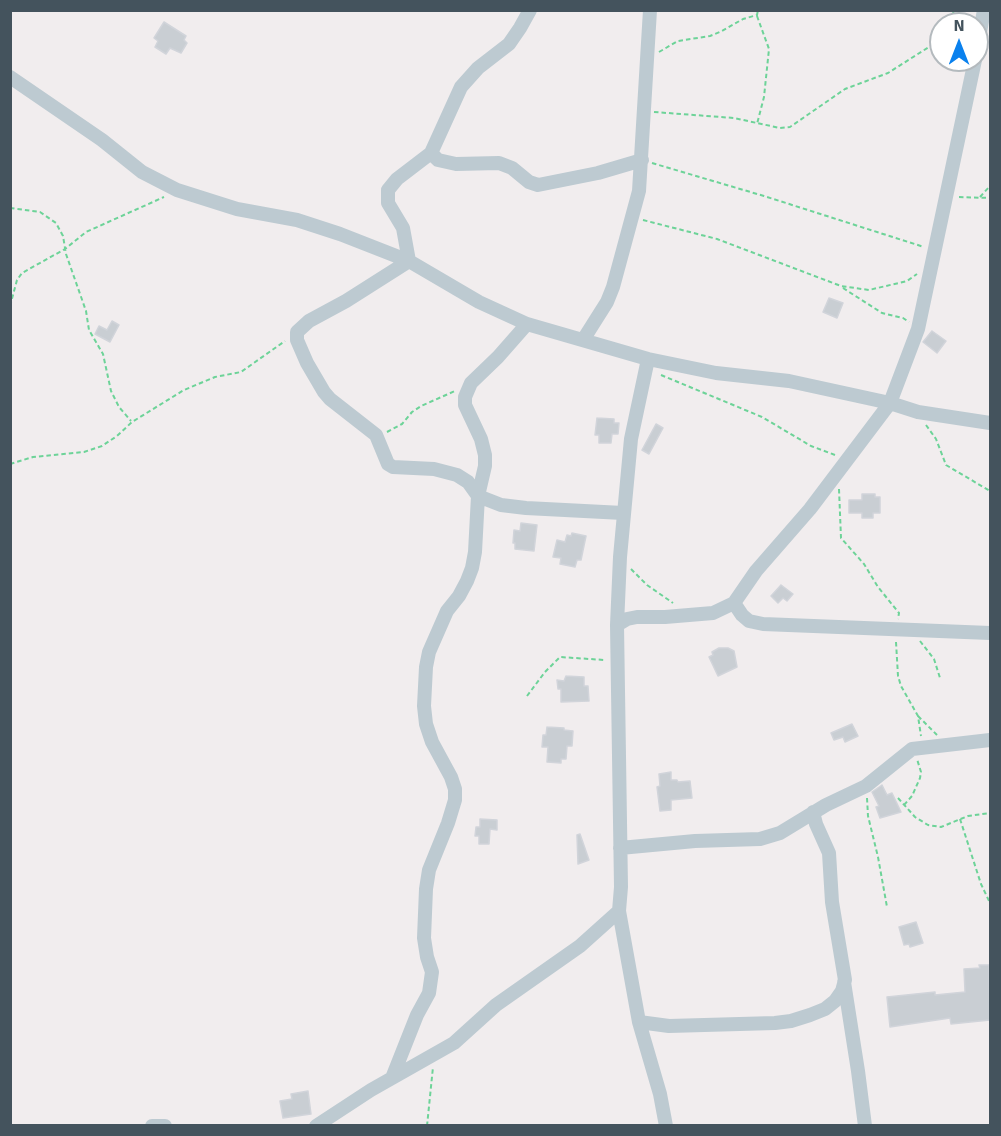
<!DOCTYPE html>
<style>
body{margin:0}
#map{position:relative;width:1001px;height:1136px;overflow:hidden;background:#f1edee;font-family:Signika,sans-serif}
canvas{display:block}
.frame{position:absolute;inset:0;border:12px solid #44535d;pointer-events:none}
.north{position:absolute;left:929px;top:12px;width:60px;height:60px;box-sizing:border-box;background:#fff;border:2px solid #b4babe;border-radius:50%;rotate:0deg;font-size:16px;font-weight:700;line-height:24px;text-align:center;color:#44535d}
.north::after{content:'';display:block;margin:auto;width:21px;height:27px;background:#0a81ee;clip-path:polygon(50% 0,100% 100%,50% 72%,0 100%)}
</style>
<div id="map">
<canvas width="1001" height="1136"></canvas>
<div class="frame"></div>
<div class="north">N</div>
</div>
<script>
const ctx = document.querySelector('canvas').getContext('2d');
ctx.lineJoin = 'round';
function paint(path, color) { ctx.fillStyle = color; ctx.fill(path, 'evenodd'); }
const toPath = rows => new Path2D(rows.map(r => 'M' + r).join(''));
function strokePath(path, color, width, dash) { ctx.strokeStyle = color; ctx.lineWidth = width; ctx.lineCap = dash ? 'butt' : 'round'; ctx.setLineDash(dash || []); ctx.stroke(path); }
const building = toPath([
 [164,22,186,36,184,40,187,43,181,53,170,48,166,54,155,47,158,41,154,38,164,22],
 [829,298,843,303,837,318,823,312,829,298],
 [112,321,119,325,110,342,95,334,99,326,107,330,112,321],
 [932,331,946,341,937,353,923,342,932,331],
 [597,418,614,419,614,423,619,423,618,434,612,434,611,443,599,443,599,435,595,435,597,418],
 [656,424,663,428,649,454,642,450,656,424],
 [862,494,875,494,875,497,880,497,880,513,873,513,873,518,862,518,862,513,849,513,849,500,862,500,862,494],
 [521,523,537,525,534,551,515,549,515,543,513,543,514,530,520,531,521,523],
 [572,533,586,536,581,560,577,560,575,567,560,564,561,558,553,557,557,540,565,542,567,535,571,536,572,533],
 [781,585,793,594,787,601,783,598,778,603,771,596,781,585],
 [719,648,728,648,734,651,737,667,718,676,709,657,713,655,712,652,719,648],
 [566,676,584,677,584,686,588,686,589,701,561,702,561,689,558,689,557,680,564,681,566,676],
 [852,724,858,736,845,742,843,737,834,740,831,733,852,724],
 [547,727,564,728,564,730,573,731,572,746,567,746,566,759,561,759,561,763,547,762,548,747,542,747,543,735,546,735,547,727],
 [671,772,671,780,677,780,678,782,690,781,692,798,671,800,671,810,660,811,657,787,660,786,659,774,671,772],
 [882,785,887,795,892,793,901,812,880,818,876,807,879,806,872,792,882,785],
 [480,819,497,820,497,830,490,829,489,844,479,844,479,836,475,836,476,827,480,827,480,819],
 [580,834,589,860,578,864,577,835,580,834],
 [916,922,923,943,910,947,909,944,904,945,899,927,916,922],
 [979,965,989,965,990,1020,951,1024,950,1018,890,1027,887,997,935,992,935,995,965,992,964,969,980,968,979,965],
 [308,1091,311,1114,283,1118,280,1101,292,1099,291,1094,308,1091]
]);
const path = toPath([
 [953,10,955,24],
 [757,16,769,49,764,97,757,124],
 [659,52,678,41,710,36,722,31,743,19,757,15,758,10],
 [654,112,734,118,780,128,790,127,845,89,888,73,932,45,941,35],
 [652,163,764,196,924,247],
 [959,197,990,198],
 [980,197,990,186],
 [10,208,40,212,56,223,63,236,66,254,86,311,89,330,103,354,111,391,119,407,131,421],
 [643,220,717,239,841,286,869,290,907,281,917,274],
 [843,288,882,313,903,318,909,322],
 [10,306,17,280,22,273,65,249,86,232,164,197],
 [661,375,762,417,811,446,835,455],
 [926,425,936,439,946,465,990,491],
 [387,432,402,424,412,412,421,406,455,391],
 [10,464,33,457,84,452,102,446,117,436,132,422,184,390,215,377,241,372,285,341],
 [839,489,841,538,864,564,878,587,899,613,898,619],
 [631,569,647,585,673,603],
 [920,641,934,659,940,678],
 [896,642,898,676,901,686,918,716,921,736],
 [527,696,545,672,560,657,605,660],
 [918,716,937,735],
 [867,798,868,816,878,857,887,907],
 [898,798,915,817,928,825,941,827,968,816,990,813],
 [904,805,912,796,920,778,921,772,917,759],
 [960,819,981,884,990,903],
 [427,1126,433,1067]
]);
const minor = toPath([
 [530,10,520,28,509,44,478,68,461,87,431,153,397,179,388,190,388,203,403,228,409,261,346,301,309,321,297,332,297,340,307,363,324,392,330,399,376,435,388,464,393,467,434,469,457,475,468,482,478,496,501,505,526,508,623,513],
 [977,49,984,10],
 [10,77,102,140,142,172,177,190,237,209,297,220,340,234,409,261,479,302,527,324,648,359,716,373,789,381,890,403,918,412,990,423],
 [431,153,438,160,456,164,499,163,512,168,529,182,538,185,598,173,642,160],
 [583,340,607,302,613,287,639,191,650,10],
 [648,359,631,439,620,557,617,625,621,887,619,911,639,1022,660,1094,666,1126],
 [734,603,742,615,749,621,763,624,990,633],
 [617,625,627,619,637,617,665,617,713,613,734,603,756,571,810,509,890,403,918,329,975,60],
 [620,848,695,841,760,839,780,833,826,805,866,786,912,749,990,740],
 [844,982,858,1071,865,1126],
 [639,1022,669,1026,775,1023,791,1021,810,1015,825,1009,835,1001,842,991,845,980,832,902,829,853,816,824,813,812],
 [392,1078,417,1015,429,993,432,972,427,957,424,938,426,889,429,870,448,823,455,800,455,789,451,777,432,742,426,724,424,706,426,667,429,652,447,611,459,596,467,581,472,568,475,552,478,496,485,466,485,455,481,439,465,405,465,397,471,383,498,357,527,324],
 [152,1126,165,1126],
 [316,1126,371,1090,454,1043,496,1005,580,946,619,911]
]);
paint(building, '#c9ced3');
strokePath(building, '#d1d4da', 1.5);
strokePath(path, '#6dd398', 2, [4.5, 3]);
strokePath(minor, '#bdcad1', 14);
</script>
